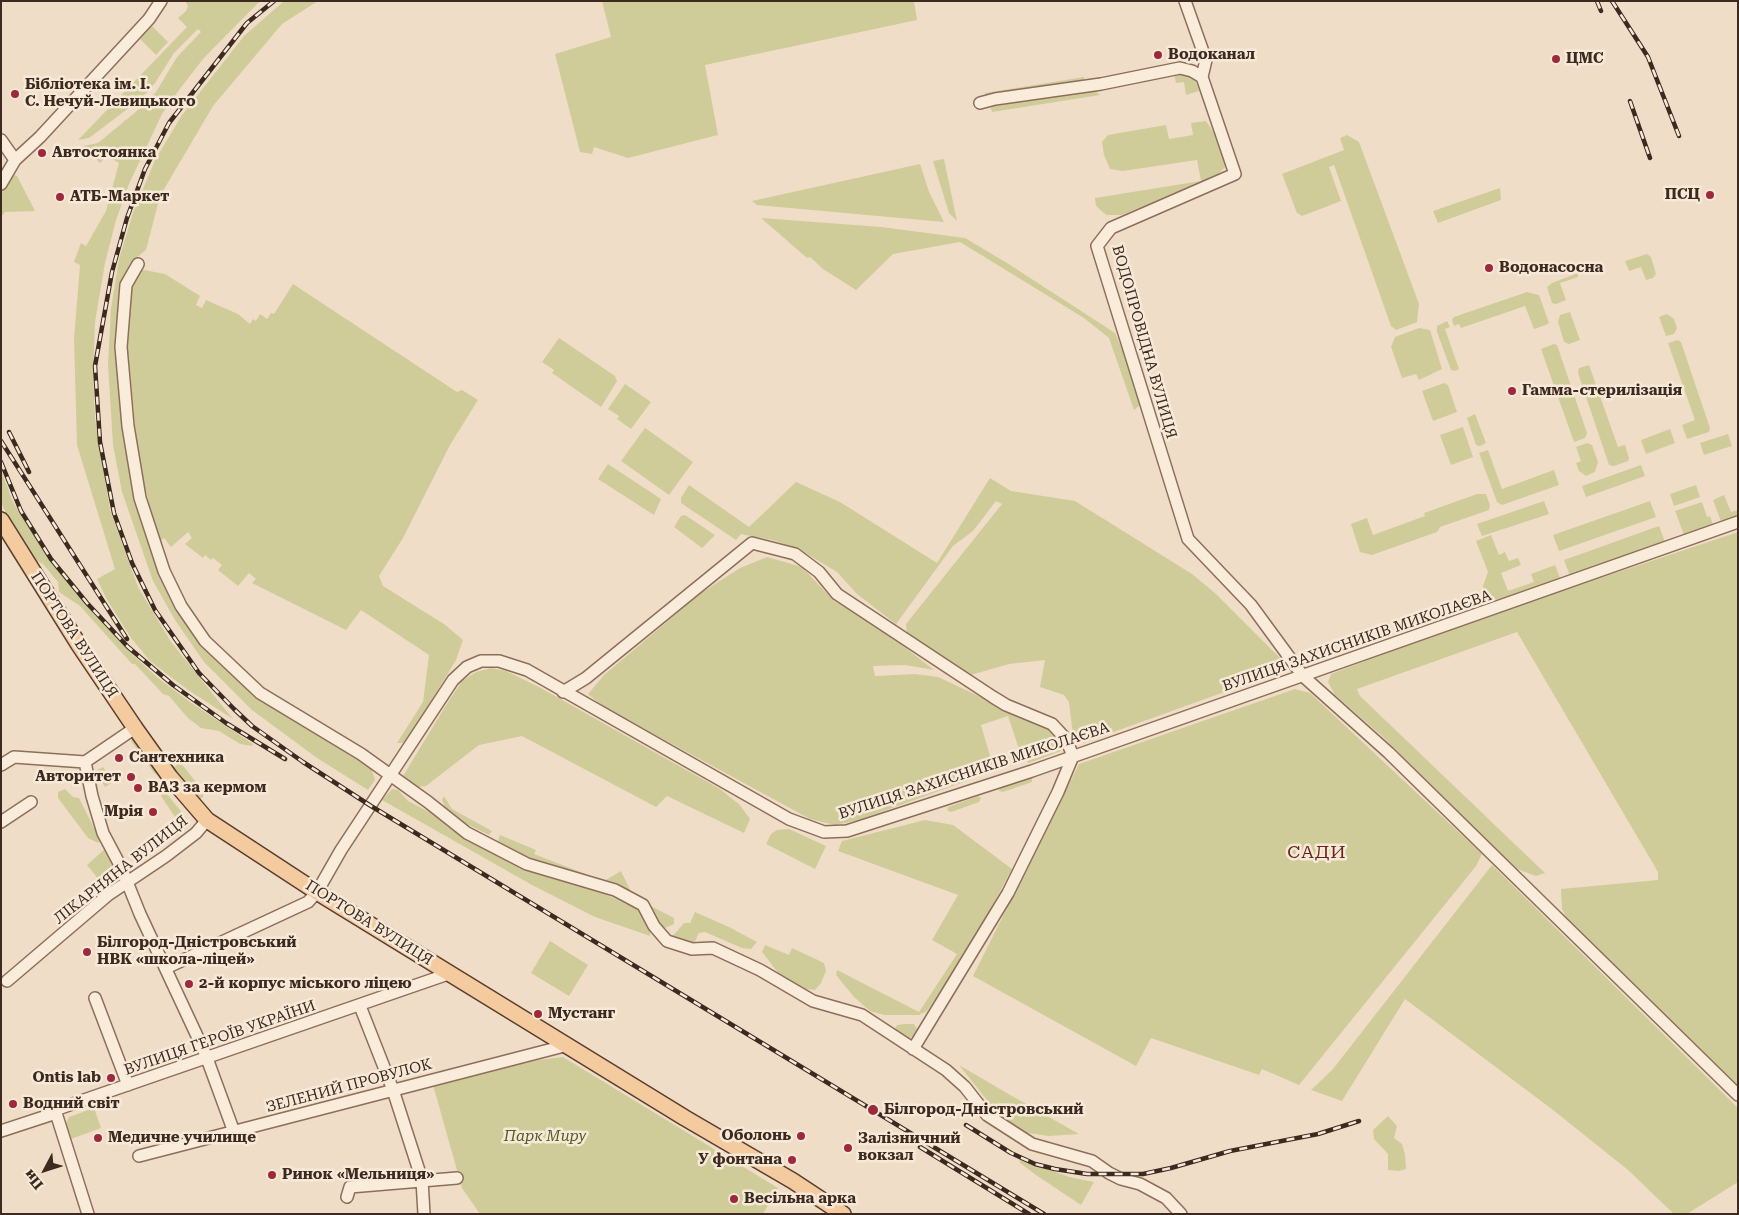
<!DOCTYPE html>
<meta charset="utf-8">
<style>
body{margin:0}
#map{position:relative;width:1739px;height:1215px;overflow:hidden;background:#f0ddc7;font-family:"Roboto Serif",serif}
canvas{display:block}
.frame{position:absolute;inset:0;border:2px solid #3c291f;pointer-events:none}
.north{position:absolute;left:20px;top:1145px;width:50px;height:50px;-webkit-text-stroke:4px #f7e9d7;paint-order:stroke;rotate:230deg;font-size:14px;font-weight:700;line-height:20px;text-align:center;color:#3c291f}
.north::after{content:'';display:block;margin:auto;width:18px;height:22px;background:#3c291f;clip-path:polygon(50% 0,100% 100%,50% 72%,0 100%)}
</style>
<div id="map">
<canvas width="1739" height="1215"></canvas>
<div class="frame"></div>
<div class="north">Пн</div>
</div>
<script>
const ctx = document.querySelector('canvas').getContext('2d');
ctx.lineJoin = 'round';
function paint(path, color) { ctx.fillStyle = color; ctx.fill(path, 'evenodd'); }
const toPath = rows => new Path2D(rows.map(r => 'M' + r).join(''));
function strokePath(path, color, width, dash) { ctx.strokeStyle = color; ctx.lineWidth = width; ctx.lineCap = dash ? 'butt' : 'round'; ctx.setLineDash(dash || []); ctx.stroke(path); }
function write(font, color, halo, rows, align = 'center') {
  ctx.font = font + ' "Roboto Serif",serif'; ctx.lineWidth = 5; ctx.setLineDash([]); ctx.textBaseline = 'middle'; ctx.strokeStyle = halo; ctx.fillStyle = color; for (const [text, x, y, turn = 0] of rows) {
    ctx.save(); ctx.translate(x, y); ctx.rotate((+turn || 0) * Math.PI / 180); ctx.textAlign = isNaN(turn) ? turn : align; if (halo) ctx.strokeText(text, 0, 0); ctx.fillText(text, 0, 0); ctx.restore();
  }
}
const green = toPath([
 [185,1,260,1,203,59,179,90,162,114,129,184,116,220,105,263,95,322,93,373,95,419,110,510,138,587,171,642,233,719,188,690,150,661,131,638,106,598,97,579,115,569,77,445,74,339,80,265,74,262,81,243,86,246,106,211,119,163,107,156,100,163,83,146,98,143,144,105,156,92,177,57,201,32,198,29,174,53,155,83,142,98,89,138,78,140,187,27,178,18,186,11,188,6],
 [284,1,318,1,282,24,213,106,160,196,146,250,130,263,122,281,123,416,136,502,161,576,187,625,247,688,277,711,371,768,375,780,368,790,317,758,252,710,204,662,175,620,153,581,122,492,113,445,108,364,111,308,119,259,133,213,155,160,182,115,244,36],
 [602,1,914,1,917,20,705,65,718,135,628,158,594,147,592,154,580,152,555,54,611,37],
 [152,26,168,42,156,55,139,38],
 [1185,72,1194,77,1199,91,1186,95,1184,82,1176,83,1174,73],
 [1084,77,1084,83,986,97,985,93],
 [1093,89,1100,95,992,112,990,105],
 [1206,121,1216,136,1224,158,1225,167,1217,176,1122,215,1106,215,1096,206,1095,198,1201,181,1197,160,1123,171,1110,169,1104,155,1102,142,1108,135,1166,125,1169,139,1193,135,1191,123],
 [1347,135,1359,142,1419,304,1417,322,1396,330,1391,326,1334,165,1329,167,1341,201,1302,216,1297,213,1282,174,1344,150,1340,138],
 [944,159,957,221,949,213,933,161],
 [920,164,929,192,944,222,757,205,752,201],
 [14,175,17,176,35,211,5,212,1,217,1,193],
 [1500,188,1501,200,1438,223,1433,211],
 [761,218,881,227,965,238,1007,263,1115,333,1124,353,1141,404,1134,410,1109,338,1084,318,960,242,893,254,856,290,823,269,810,257,807,258],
 [1647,254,1651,257,1656,274,1653,278,1646,280,1641,267,1629,271,1625,261],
 [139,269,165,274,200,296,196,305,202,308,206,300,238,314,250,324,253,319,256,321,260,314,267,319,271,313,274,314,293,284,457,392,462,390,478,400,450,445,403,538,379,576,383,586,444,624,463,640,456,660,407,741,403,743,397,743,423,702,429,655,361,610,346,630,252,583,256,579,249,573,238,586,218,570,222,565,213,558,211,560,205,555,203,558,185,544,192,538,188,532,171,547,164,538,159,542,139,464,127,345,130,290],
 [1578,273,1578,277,1560,283,1566,300,1556,304,1552,303,1547,287,1552,283],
 [1527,292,1539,295,1549,323,1546,325,1534,329,1525,306,1461,328,1459,324,1454,326,1452,320,1454,317],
 [1570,312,1580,340,1569,344,1564,342,1558,322,1560,315],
 [1667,314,1674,319,1677,328,1674,334,1666,336,1659,317],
 [1447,321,1450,327,1445,329,1459,369,1455,371,1451,370,1437,332,1437,326],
 [1419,328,1430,330,1442,369,1419,380,1416,374,1402,378,1391,347,1395,337],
 [559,338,615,376,617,381,601,407,552,373,554,370,542,362],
 [1678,340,1681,342,1710,428,1709,432,1687,439,1682,425,1695,420,1668,343],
 [1554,344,1557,345,1587,433,1585,438,1574,442,1541,349],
 [1589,365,1618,447,1625,445,1629,458,1628,461,1614,466,1609,465,1578,373,1579,368],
 [1444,383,1448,385,1457,412,1433,421,1422,391],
 [625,384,651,402,631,429,617,419,619,416,608,409],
 [1475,414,1486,443,1480,446,1476,445,1467,418],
 [1463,427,1473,457,1451,465,1440,435],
 [645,428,693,462,669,495,621,461],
 [1670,429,1675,443,1646,454,1641,440],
 [1728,434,1732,446,1704,455,1700,443],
 [1587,443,1592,445,1598,462,1595,472,1586,476,1579,471,1576,463,1581,461,1576,447],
 [1488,450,1502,489,1554,470,1559,485,1502,505,1497,502,1479,453],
 [608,464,661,499,654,515,598,479],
 [1641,465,1645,476,1586,497,1582,486],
 [1,470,13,502,46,555,93,613,134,656,158,678,190,702,253,744,252,746,240,744,219,731,201,728,188,718,169,696,163,694,135,664,132,664,80,606,59,592,58,582,43,564,32,558,9,520,1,502],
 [990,478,1011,491,1075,501,1192,574,1215,593,1280,658,1283,667,1280,672,1083,743,1073,736,1069,702,1064,695,1040,687,1045,660,1009,664,960,678,907,634,906,624,1002,504,996,501,973,531,953,546,896,624,857,594,837,572,797,548,772,540,741,534,736,540,681,503,681,498,689,485,749,527,796,482,840,502,937,563],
 [1696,485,1700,497,1674,506,1670,494],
 [1477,494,1486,494,1490,505,1489,510,1440,527,1437,532,1372,555,1360,552,1351,524,1367,518,1373,535,1425,516,1424,513],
 [1724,495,1731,512,1738,510,1738,518,1722,524,1713,500],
 [1544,501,1549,514,1482,536,1477,524],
 [1650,501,1656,517,1559,551,1553,535],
 [1702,502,1707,517,1710,516,1713,525,1684,535,1675,511],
 [685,515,715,535,702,548,674,527,681,516],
 [1659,526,1665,542,1570,576,1564,560],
 [1738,532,1738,1089,1568,921,1562,909,1561,889,1658,880,1658,872,1517,632,1357,689,1360,696,1545,873,1536,876,1514,868,1382,736,1335,695,1328,682,1331,674,1469,622],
 [1491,535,1499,555,1505,552,1509,561,1518,558,1521,565,1501,573,1508,591,1534,582,1531,574,1555,565,1560,578,1506,599,1498,600,1486,596,1483,586,1488,572,1476,541],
 [767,557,802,567,834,601,876,625,934,670,905,665,873,666,875,676,915,674,938,677,1049,729,1063,746,1061,751,1029,763,1022,758,1008,716,981,725,993,766,986,774,859,820,835,825,810,819,604,707,588,694,604,675,701,593,740,568],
 [491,668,506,671,539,687,720,789,740,805,750,819,744,833,667,796,656,807,522,736,479,745,426,786,418,787,403,776,448,702,462,681,476,672],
 [1295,689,1310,693,1482,854,1476,866,1299,1085,1262,1069,1259,1075,1151,1038,1136,1066,973,976,1079,764],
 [132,739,135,739,161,777,154,773,131,741],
 [180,762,204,792,203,797,198,801,173,768],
 [103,767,113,782,105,787,95,771],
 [1032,777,1032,782,1003,792,999,791,1000,787],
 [65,789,73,797,79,798,96,832,100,841,98,843,88,838,58,798,58,792],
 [392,789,398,790,408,801,435,815,448,827,478,845,524,869,554,879,588,886,641,911,650,929,650,936,595,917,532,885,382,800],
 [164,790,191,824,185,829,183,829,161,796],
 [444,796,452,809,492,831,489,835,459,820,445,807,442,800],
 [978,796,981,798,979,802,951,812,947,810,948,807],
 [925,820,953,825,1012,869,967,952,927,1011,919,1015,884,1015,870,1011,854,997,836,975,837,970,919,1012,957,954,932,940,958,895,838,851,842,841],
 [789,829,826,846,815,869,766,844,771,834,777,830],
 [500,835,536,850,534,854,604,881,621,871,631,892,528,860,498,841],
 [106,848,119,873,104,886,87,865],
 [1492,865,1738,1108,1738,1182,1687,1214,1674,1214,1628,1170,1553,1110,1405,999,1342,1101,1311,1090,1333,1069],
 [651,906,674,918,674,924,665,928,657,923,649,908],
 [695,912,729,927,757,942,751,949,742,948,705,932,699,933,694,943,687,944,671,938,684,923,690,923],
 [550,941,588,965,569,996,531,973],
 [765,945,789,955,792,948,824,963,826,971,821,983,815,990,806,989,780,975,762,952],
 [905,1024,914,1024,917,1029,913,1036,906,1040,894,1030,897,1025],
 [563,1057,778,1188,763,1214,480,1214,462,1188,433,1085,538,1060],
 [959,1065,1005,1092,1079,1134,1049,1136,1028,1133,998,1114],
 [94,1108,101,1128,71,1139,66,1123,69,1117],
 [1388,1116,1397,1126,1394,1138,1402,1144,1405,1154,1406,1169,1399,1171,1388,1170,1388,1154,1374,1139,1373,1130],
 [1019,1158,1069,1177,1094,1182,1081,1205,1036,1175,1020,1163]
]);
const minor = toPath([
 [1185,1,1206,60,1202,77],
 [980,103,995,99,1101,84,1180,68,1192,71,1202,77,1235,174,1111,228,1097,246,1188,539,1251,605,1303,676,1389,753,1738,1095],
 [1,140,15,160],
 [1,184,15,160,40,137,149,19,161,1],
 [138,264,126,285,121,347,128,426,140,498,164,571,181,606,205,641,260,693,361,754,428,802,467,833,527,864,615,890,643,905,654,926,667,941,692,949,713,948,760,970,813,1001,862,1015,946,1070,965,1087,987,1115,1032,1144,1092,1161,1109,1173,1121,1179,1140,1184,1166,1198,1181,1214],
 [563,692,586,678,752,543,795,554,819,572,837,594,993,697,1006,705,1052,724,1066,739,1073,756,1058,792,1008,893,913,1049],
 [85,762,92,796,103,833,121,867,140,914,205,1053,234,1132],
 [1,765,14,757,85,762,135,728],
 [1,822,31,802],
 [166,968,308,902,317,892,341,850,453,680,467,667,481,661,499,661,527,670,789,819,824,832,847,831,1032,771,1738,522],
 [7,981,108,895,166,856,196,833,207,820],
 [95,998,128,1085],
 [360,1006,393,1090,422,1180,424,1214],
 [56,1113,88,1214],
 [1,1131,56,1113,55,1110,451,973],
 [139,1156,568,1045],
 [347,1197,350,1187,457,1178]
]);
const major = toPath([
 [1,520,79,645,135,728,170,777,207,820,317,892,685,1118,793,1181,843,1214]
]);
const rail = toPath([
 [274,1,247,23,169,123,145,169,127,218,112,272,95,366,100,442,114,513,132,563,155,610,199,673,234,709,252,726,303,762,371,806,1044,1214],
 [1597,1,1601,11],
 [1612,1,1648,57,1679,136],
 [1630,101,1650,158],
 [9,432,29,472],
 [1,441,127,639],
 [1,462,21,511,51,559,87,603,128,647,173,685,226,723,285,759],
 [966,1125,1011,1153,1035,1164,1055,1169,1087,1174,1143,1174,1171,1168,1230,1151,1318,1134,1359,1121],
 [920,1147,1029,1214]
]);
const markers = [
 [1158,55,5,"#9e293d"],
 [1556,59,5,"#9e293d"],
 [15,94,5,"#9e293d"],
 [42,153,5,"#9e293d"],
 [1710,195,5,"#9e293d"],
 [60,197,5,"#9e293d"],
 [1489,268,5,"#9e293d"],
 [1512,391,5,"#9e293d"],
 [119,758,5,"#9e293d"],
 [131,777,5,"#9e293d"],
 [138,788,5,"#9e293d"],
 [153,812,5,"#9e293d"],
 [87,952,5,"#9e293d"],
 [189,984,5,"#9e293d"],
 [538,1014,5,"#9e293d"],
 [111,1078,5,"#9e293d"],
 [13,1104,5,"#9e293d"],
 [873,1110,6,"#9e293d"],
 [801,1136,5,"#9e293d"],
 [98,1138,5,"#9e293d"],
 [848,1148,5,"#9e293d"],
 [792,1160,5,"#9e293d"],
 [272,1175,5,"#9e293d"],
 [734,1199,5,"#9e293d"]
];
const poiNames = [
 ["Водоканал",1168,55],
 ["ЦМС",1566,59],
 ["Бібліотека ім. І.",25,85],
 ["С. Нечуй-Левицького",25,102],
 ["Автостоянка",52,153],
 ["ПСЦ",1700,195,"right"],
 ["АТБ-Маркет",70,197],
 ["Водонасосна",1499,268],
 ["Гамма-стерилізація",1522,391],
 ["Сантехника",129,758],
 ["Авторитет",121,777,"right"],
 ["ВАЗ за кермом",148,788],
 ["Мрія",143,812,"right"],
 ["Білгород-Дністровський",97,943],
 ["НВК «школа-ліцей»",97,960],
 ["2-й корпус міського ліцею",199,984],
 ["Мустанг",548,1014],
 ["Ontis lab",101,1078,"right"],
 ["Водний світ",23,1104],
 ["Білгород-Дністровський",884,1110],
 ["Оболонь",791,1136,"right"],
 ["Медичне училище",108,1138],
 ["Залізничний",858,1139],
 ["вокзал",858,1156],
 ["У фонтана",782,1160,"right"],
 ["Ринок «Мельниця»",282,1175],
 ["Весільна арка",744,1199]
];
const streetNames = [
 ["ВОДОПРОВІДНА ВУЛИЦЯ",1144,342,74],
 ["ПОРТОВА ВУЛИЦЯ",74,635,57],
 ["ВУЛИЦЯ ЗАХИСНИКІВ МИКОЛАЄВА",1357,641,-19],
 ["ВУЛИЦЯ ЗАХИСНИКІВ МИКОЛАЄВА",974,771,-18],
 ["ЛІКАРНЯНА ВУЛИЦЯ",121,870,-38],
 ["ПОРТОВА ВУЛИЦЯ",369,923,32],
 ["ВУЛИЦЯ ГЕРОЇВ УКРАЇНИ",220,1038,-19],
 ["ЗЕЛЕНИЙ ПРОВУЛОК",349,1086,-15]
];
const parkNames = [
 ["Парк Миру",545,1137]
];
const quarterNames = [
 ["САДИ",1317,853]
];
paint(green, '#cfcc9a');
strokePath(minor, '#8d6e5b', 14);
strokePath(major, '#5a3d2f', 18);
strokePath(minor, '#faecdb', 11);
strokePath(major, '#f3cb9f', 15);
strokePath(rail, '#3c291f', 4.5);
strokePath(rail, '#f7e9d7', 2.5, [8]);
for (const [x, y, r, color] of markers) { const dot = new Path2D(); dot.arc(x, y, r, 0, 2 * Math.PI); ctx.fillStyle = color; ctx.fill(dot); strokePath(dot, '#f7e9d7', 2); }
write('bold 15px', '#3c291f', '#f7e9d7', poiNames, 'left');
write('15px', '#3c291f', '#f7e9d7', streetNames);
write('italic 15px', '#555925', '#f7e9d7', parkNames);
ctx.letterSpacing = '1px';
write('18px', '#6b211d', '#f7e9d7', quarterNames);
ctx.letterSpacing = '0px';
</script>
